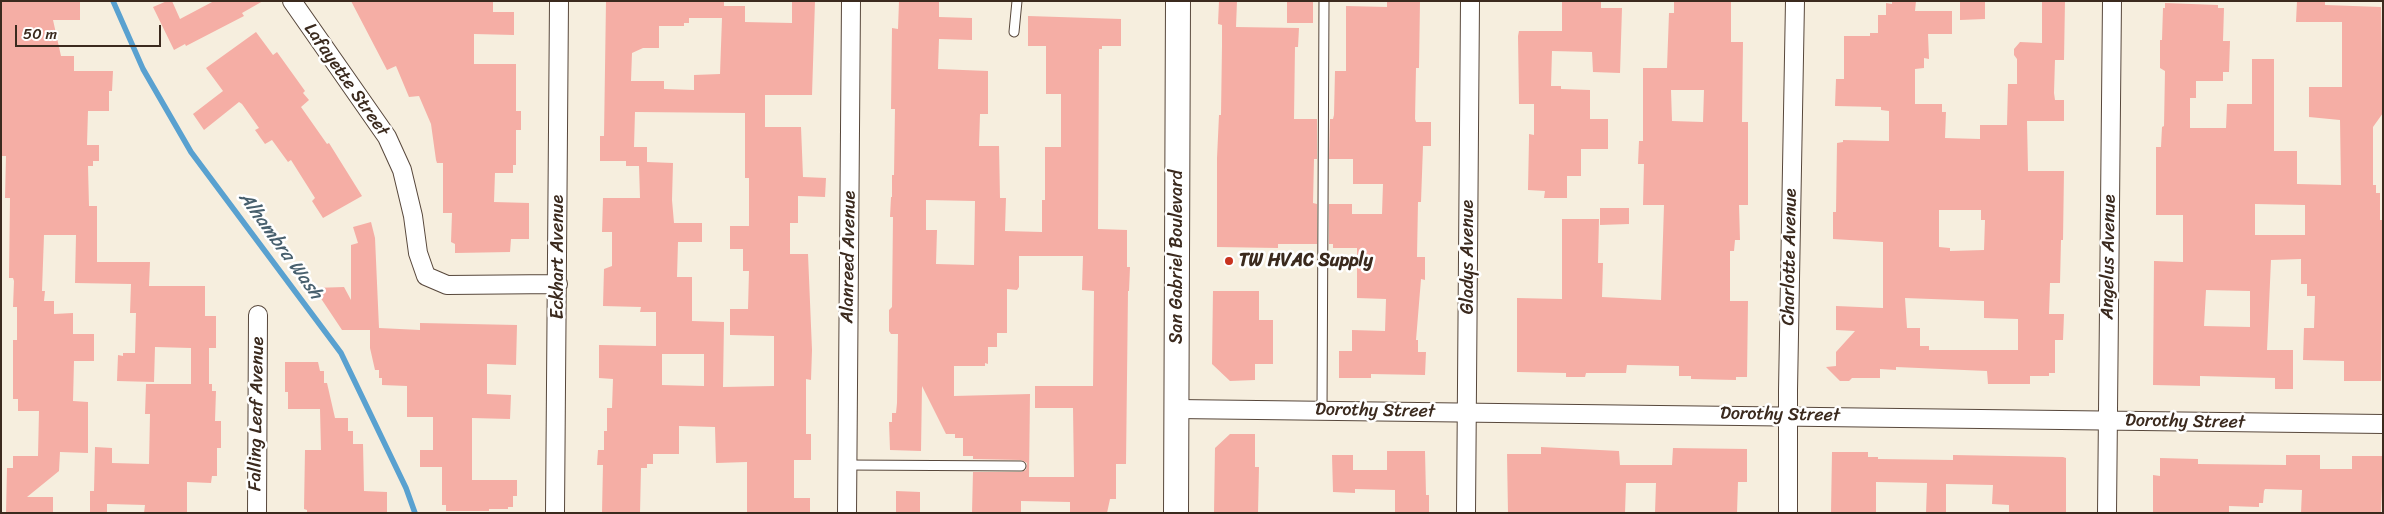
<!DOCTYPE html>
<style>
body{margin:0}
#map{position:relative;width:2384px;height:514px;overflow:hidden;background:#f6eede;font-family:Sriracha,sans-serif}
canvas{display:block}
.frame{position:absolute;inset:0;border:2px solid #3b2a1e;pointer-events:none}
.scale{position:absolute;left:15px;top:25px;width:146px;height:22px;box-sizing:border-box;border:2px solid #3b2a1e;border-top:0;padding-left:6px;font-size:15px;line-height:18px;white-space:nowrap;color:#3b2a1e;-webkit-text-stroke:4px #fff;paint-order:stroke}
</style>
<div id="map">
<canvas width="2384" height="514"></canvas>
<div class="frame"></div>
<div class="scale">50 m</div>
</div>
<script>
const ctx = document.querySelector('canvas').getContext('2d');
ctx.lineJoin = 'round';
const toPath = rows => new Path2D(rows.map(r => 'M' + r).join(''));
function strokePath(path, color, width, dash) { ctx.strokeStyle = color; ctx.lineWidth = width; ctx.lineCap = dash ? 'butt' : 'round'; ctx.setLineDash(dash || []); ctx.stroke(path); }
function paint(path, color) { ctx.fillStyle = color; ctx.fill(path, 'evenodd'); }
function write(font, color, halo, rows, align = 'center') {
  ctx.font = font + ' Sriracha,sans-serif'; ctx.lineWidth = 5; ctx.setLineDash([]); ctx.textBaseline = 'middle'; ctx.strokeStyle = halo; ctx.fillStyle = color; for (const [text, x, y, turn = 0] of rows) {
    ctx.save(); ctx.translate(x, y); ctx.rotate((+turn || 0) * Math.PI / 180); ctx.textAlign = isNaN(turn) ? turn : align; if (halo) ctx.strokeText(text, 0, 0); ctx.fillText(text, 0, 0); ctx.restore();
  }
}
const stream = toPath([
 [113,1,143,69,191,152,341,353,406,488,415,513]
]);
const building = toPath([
 [1,1,80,1,80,20,53,20,61,56,74,56,74,71,113,71,112,91,109,91,109,111,88,111,87,145,99,145,99,161,93,161,93,166,88,166,89,206,97,206,97,262,150,262,149,286,205,286,205,316,216,316,216,348,209,348,209,384,212,384,212,391,216,391,215,421,221,421,221,448,217,448,217,476,212,476,211,483,187,482,187,513,144,513,145,505,107,504,107,513,90,513,90,491,94,491,95,447,112,448,112,463,149,464,150,414,145,414,146,384,191,384,191,348,155,347,154,382,117,381,118,355,123,356,123,353,135,353,136,313,130,313,131,284,75,283,76,235,44,235,42,291,45,291,44,301,54,301,54,314,73,313,73,334,94,334,94,361,74,361,73,401,88,402,88,453,60,452,59,471,27,497,53,497,53,513,6,513,7,468,13,468,13,456,38,456,39,411,18,411,18,399,13,399,13,340,17,340,17,307,13,307,14,281,13,278,9,278,10,198,5,198,6,156,1,156],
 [167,1,172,1,180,19,214,1,263,1,242,13,244,16,186,46,185,44,174,50,153,7],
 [351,1,493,1,493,12,514,12,514,35,474,34,474,64,516,64,516,111,521,111,521,130,516,130,516,165,513,165,513,173,495,173,494,202,529,203,529,239,511,239,510,252,455,253,455,244,451,242,452,213,443,213,443,163,437,163,436,160,431,124,419,96,409,97,396,66,387,70],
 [606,1,724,1,724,6,745,6,745,22,792,23,792,1,815,1,812,95,765,95,765,127,801,127,803,177,826,178,825,197,798,196,798,223,790,223,790,254,808,254,812,350,811,380,806,379,806,434,811,434,811,460,794,460,794,498,810,498,810,513,747,513,747,462,716,463,715,427,679,426,679,454,653,454,653,464,647,464,647,468,641,468,640,513,602,513,603,465,597,465,598,450,604,450,604,431,607,431,607,408,612,408,613,379,599,378,599,345,656,346,656,312,640,312,641,307,603,306,604,269,612,266,612,232,602,232,603,198,640,198,639,166,626,166,626,161,600,161,600,136,604,136],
 [689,18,722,18,720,74,694,75,694,90,664,89,664,81,631,81,632,53,643,48,659,48,659,26,684,26,684,23,689,23],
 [635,112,745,113,745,178,749,178,749,226,730,226,730,249,743,249,743,271,749,271,748,309,730,309,730,335,774,336,774,386,723,387,724,322,692,321,692,277,677,277,678,242,702,242,702,223,674,223,672,200,673,163,647,162,647,147,634,147],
 [662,354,704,354,704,386,662,385],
 [899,1,939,1,939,17,972,18,972,40,939,39,938,69,988,71,988,114,980,114,979,146,999,146,1000,198,1006,198,1005,231,1042,232,1042,200,1045,200,1045,147,1061,147,1061,94,1046,94,1046,46,1028,46,1028,16,1121,19,1121,46,1102,46,1102,49,1099,49,1098,229,1127,230,1127,267,1130,267,1129,291,1128,291,1126,464,1116,464,1116,499,1110,499,1107,513,1070,513,1070,502,1021,501,1021,513,972,513,973,472,1021,472,1026,470,1027,463,1021,460,973,459,973,456,963,456,963,438,955,438,955,434,946,434,922,386,921,451,890,450,889,422,892,422,892,413,896,413,897,403,898,334,891,334,889,331,889,310,892,307,893,217,890,217,891,197,892,197,892,175,894,175,895,109,891,109,892,28,898,29],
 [926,200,975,201,974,265,936,264,937,230,926,230],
 [1019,256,1083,256,1082,290,1094,291,1093,386,1035,386,1035,408,1073,408,1074,477,1029,477,1030,394,954,396,954,366,985,366,985,363,988,364,988,347,997,347,997,333,1007,333,1007,289,1017,290,1019,287],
 [1219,1,1237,1,1236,27,1299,28,1298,47,1295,47,1294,119,1317,119,1317,159,1314,159,1313,203,1317,204,1317,244,1278,244,1278,248,1217,247,1217,158,1219,115,1221,115,1222,46,1222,25,1218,24],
 [1287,1,1313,1,1313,23,1287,23],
 [1387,1,1420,1,1419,68,1416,68,1415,119,1416,122,1431,122,1431,146,1423,146,1421,202,1418,202,1417,257,1425,257,1425,280,1421,279,1416,340,1418,340,1418,352,1426,352,1425,375,1371,374,1371,378,1339,378,1339,351,1352,351,1352,330,1385,331,1386,299,1357,298,1357,248,1333,248,1333,244,1329,244,1329,204,1352,204,1352,214,1382,214,1383,184,1353,184,1353,159,1329,159,1330,119,1333,119,1334,115,1335,71,1346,71,1346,6,1387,7],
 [1562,1,1601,1,1601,8,1622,8,1620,73,1593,72,1592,52,1552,51,1551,86,1561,86,1561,89,1590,90,1590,119,1608,119,1608,149,1581,149,1581,176,1567,176,1567,198,1544,198,1545,191,1528,190,1529,139,1529,134,1534,135,1534,104,1519,104,1518,36,1519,31,1562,31],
 [1674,1,1731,1,1731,42,1743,42,1742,122,1748,122,1748,205,1739,205,1740,240,1735,240,1734,251,1730,251,1730,301,1748,301,1747,377,1736,377,1736,380,1691,379,1691,376,1679,376,1679,366,1627,365,1626,373,1586,373,1585,377,1566,377,1566,373,1517,372,1517,298,1562,299,1562,219,1599,219,1598,263,1603,263,1602,297,1661,300,1664,205,1643,205,1644,164,1638,164,1639,141,1643,141,1643,68,1667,68,1669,13,1674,13],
 [1671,90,1704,90,1703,122,1672,121],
 [1892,1,1916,1,1915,11,1952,11,1952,34,1928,34,1929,59,1924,58,1924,68,1915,69,1915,104,1942,104,1942,112,1946,112,1945,138,1980,139,1980,125,2007,125,2008,84,2017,84,2017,59,2014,55,2014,49,2020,42,2042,43,2042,1,2065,1,2064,60,2055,60,2054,93,2055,100,2064,100,2064,121,2027,121,2028,171,2064,171,2063,240,2061,240,2060,283,2050,283,2049,314,2064,314,2063,340,2055,340,2055,373,2049,373,2049,376,2030,376,2030,384,1988,384,1987,371,1896,367,1896,370,1880,369,1880,378,1852,378,1849,381,1840,381,1826,367,1836,366,1836,352,1855,331,1836,330,1836,306,1883,308,1883,242,1833,239,1833,212,1836,212,1837,143,1843,142,1843,140,1889,141,1889,111,1881,110,1881,107,1835,106,1836,79,1844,79,1844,36,1870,36,1870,33,1878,33,1878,15,1886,15,1886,3,1892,4],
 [1939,210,1981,210,1981,220,1985,220,1984,250,1950,251,1950,248,1939,247],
 [1905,298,1984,301,1984,318,2018,319,2018,350,1929,350,1929,346,1920,346,1920,328,1907,328],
 [2297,1,2325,1,2325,5,2381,7,2383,113,2373,127,2373,185,2376,185,2376,193,2380,193,2380,220,2383,220,2381,381,2344,381,2344,361,2303,360,2304,328,2314,328,2315,296,2307,296,2307,284,2301,284,2301,259,2271,260,2267,350,2293,350,2293,389,2275,389,2275,378,2200,376,2200,386,2153,385,2154,261,2183,262,2183,215,2156,215,2156,147,2161,147,2162,127,2164,126,2165,71,2160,68,2160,40,2162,40,2163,8,2165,8,2165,3,2218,5,2218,8,2224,8,2223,41,2230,41,2229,72,2223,72,2223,81,2196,81,2196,98,2190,98,2190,128,2226,128,2227,104,2252,104,2252,59,2274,59,2274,151,2297,151,2297,184,2341,185,2340,120,2309,117,2309,87,2342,87,2342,22,2296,22],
 [2255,204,2305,205,2305,235,2255,235],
 [2206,290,2250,291,2250,327,2204,326],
 [1960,2,1985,2,1985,19,1960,20],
 [256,32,273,55,277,52,305,91,303,93,309,100,301,107,327,144,329,143,362,196,323,218,312,201,315,198,291,160,288,162,272,140,265,144,255,130,259,128,242,104,239,102,204,130,193,114,223,91,206,68],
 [1600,208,1629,208,1629,224,1600,225],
 [371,222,375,238,379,328,420,330,420,323,517,325,516,365,487,364,487,394,511,395,510,419,472,418,472,480,517,480,517,496,513,496,513,507,508,507,508,509,489,509,489,511,446,511,446,505,442,505,442,467,420,467,420,450,433,450,433,417,407,417,407,386,382,385,382,378,379,378,379,370,375,370,370,348,370,330,342,330,314,288,344,287,351,300,351,245,358,243,353,227],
 [1213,291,1259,291,1259,320,1273,320,1273,364,1255,364,1255,380,1230,381,1212,364],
 [285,362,318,362,320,371,324,371,324,383,327,383,335,418,348,418,348,431,353,431,353,444,363,444,364,491,387,492,387,513,307,513,307,510,304,509,305,450,321,450,320,409,288,409,288,392,285,392],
 [1230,434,1255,434,1255,467,1259,467,1258,513,1214,513,1215,448],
 [1541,447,1619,451,1620,465,1672,465,1673,448,1747,449,1747,482,1738,482,1737,513,1655,513,1656,483,1626,483,1625,513,1508,513,1507,454,1541,454],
 [1387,451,1425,451,1426,495,1429,495,1429,513,1395,513,1395,490,1355,489,1355,493,1333,492,1332,455,1353,455,1353,470,1387,470],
 [1832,452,1868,452,1868,457,1878,457,1878,459,1953,460,1953,455,2063,457,2066,458,2066,513,2009,513,2009,505,1992,504,1993,485,1946,484,1946,513,1926,513,1927,483,1876,482,1876,513,1831,513],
 [2286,455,2320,455,2320,469,2352,469,2352,456,2383,456,2381,513,2301,513,2302,490,2265,489,2264,491,2263,503,2259,503,2259,507,2229,506,2229,513,2153,513,2153,475,2160,476,2160,458,2198,459,2198,464,2286,465],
 [896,491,920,492,920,513,896,513]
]);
const lane = toPath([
 [1014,32,1017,1],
 [1322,410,1324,1],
 [847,465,1021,466]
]);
const street = toPath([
 [292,1,387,137,402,170,413,216,418,253,426,276,447,285,558,284],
 [1177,409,2383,424],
 [257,513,258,315],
 [555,513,559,1],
 [847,513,851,1],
 [1466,513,1470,1],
 [1788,513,1788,390,1795,1],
 [2107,513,2112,1]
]);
const secondary = toPath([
 [1176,513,1178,1]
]);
const markers = [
 [1229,261,5,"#c8321e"]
];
const streetNames = [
 ["Lafayette Street",346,80,55],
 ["Eckhart Avenue",558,257,-90],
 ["Alanreed Avenue",849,257,-89],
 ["San Gabriel Boulevard",1177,257,-90],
 ["Gladys Avenue",1468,257,-90],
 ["Charlotte Avenue",1790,257,-89],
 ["Angelus Avenue",2109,257,-89],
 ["Dorothy Street",1375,411,1],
 ["Falling Leaf Avenue",257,414,-89],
 ["Dorothy Street",1780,415,1],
 ["Dorothy Street",2185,422,1]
];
const poiNames = [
 ["TW HVAC Supply",1239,261]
];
const waterNames = [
 ["Alhambra Wash",280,246,54]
];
strokePath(stream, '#59a1d0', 5.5);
paint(building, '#f5aea5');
strokePath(lane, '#57473b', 11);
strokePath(street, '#57473b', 20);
strokePath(secondary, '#57473b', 26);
strokePath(lane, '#fff', 9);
strokePath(street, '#fff', 18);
strokePath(secondary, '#fff', 24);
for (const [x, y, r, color] of markers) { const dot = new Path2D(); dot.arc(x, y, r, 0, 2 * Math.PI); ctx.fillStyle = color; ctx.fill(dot); strokePath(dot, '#fff', 2); }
write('18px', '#3b2a1e', '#fff', streetNames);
write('bold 18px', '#3b2a1e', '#fff', poiNames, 'left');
write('italic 19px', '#48606e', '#fff', waterNames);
</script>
